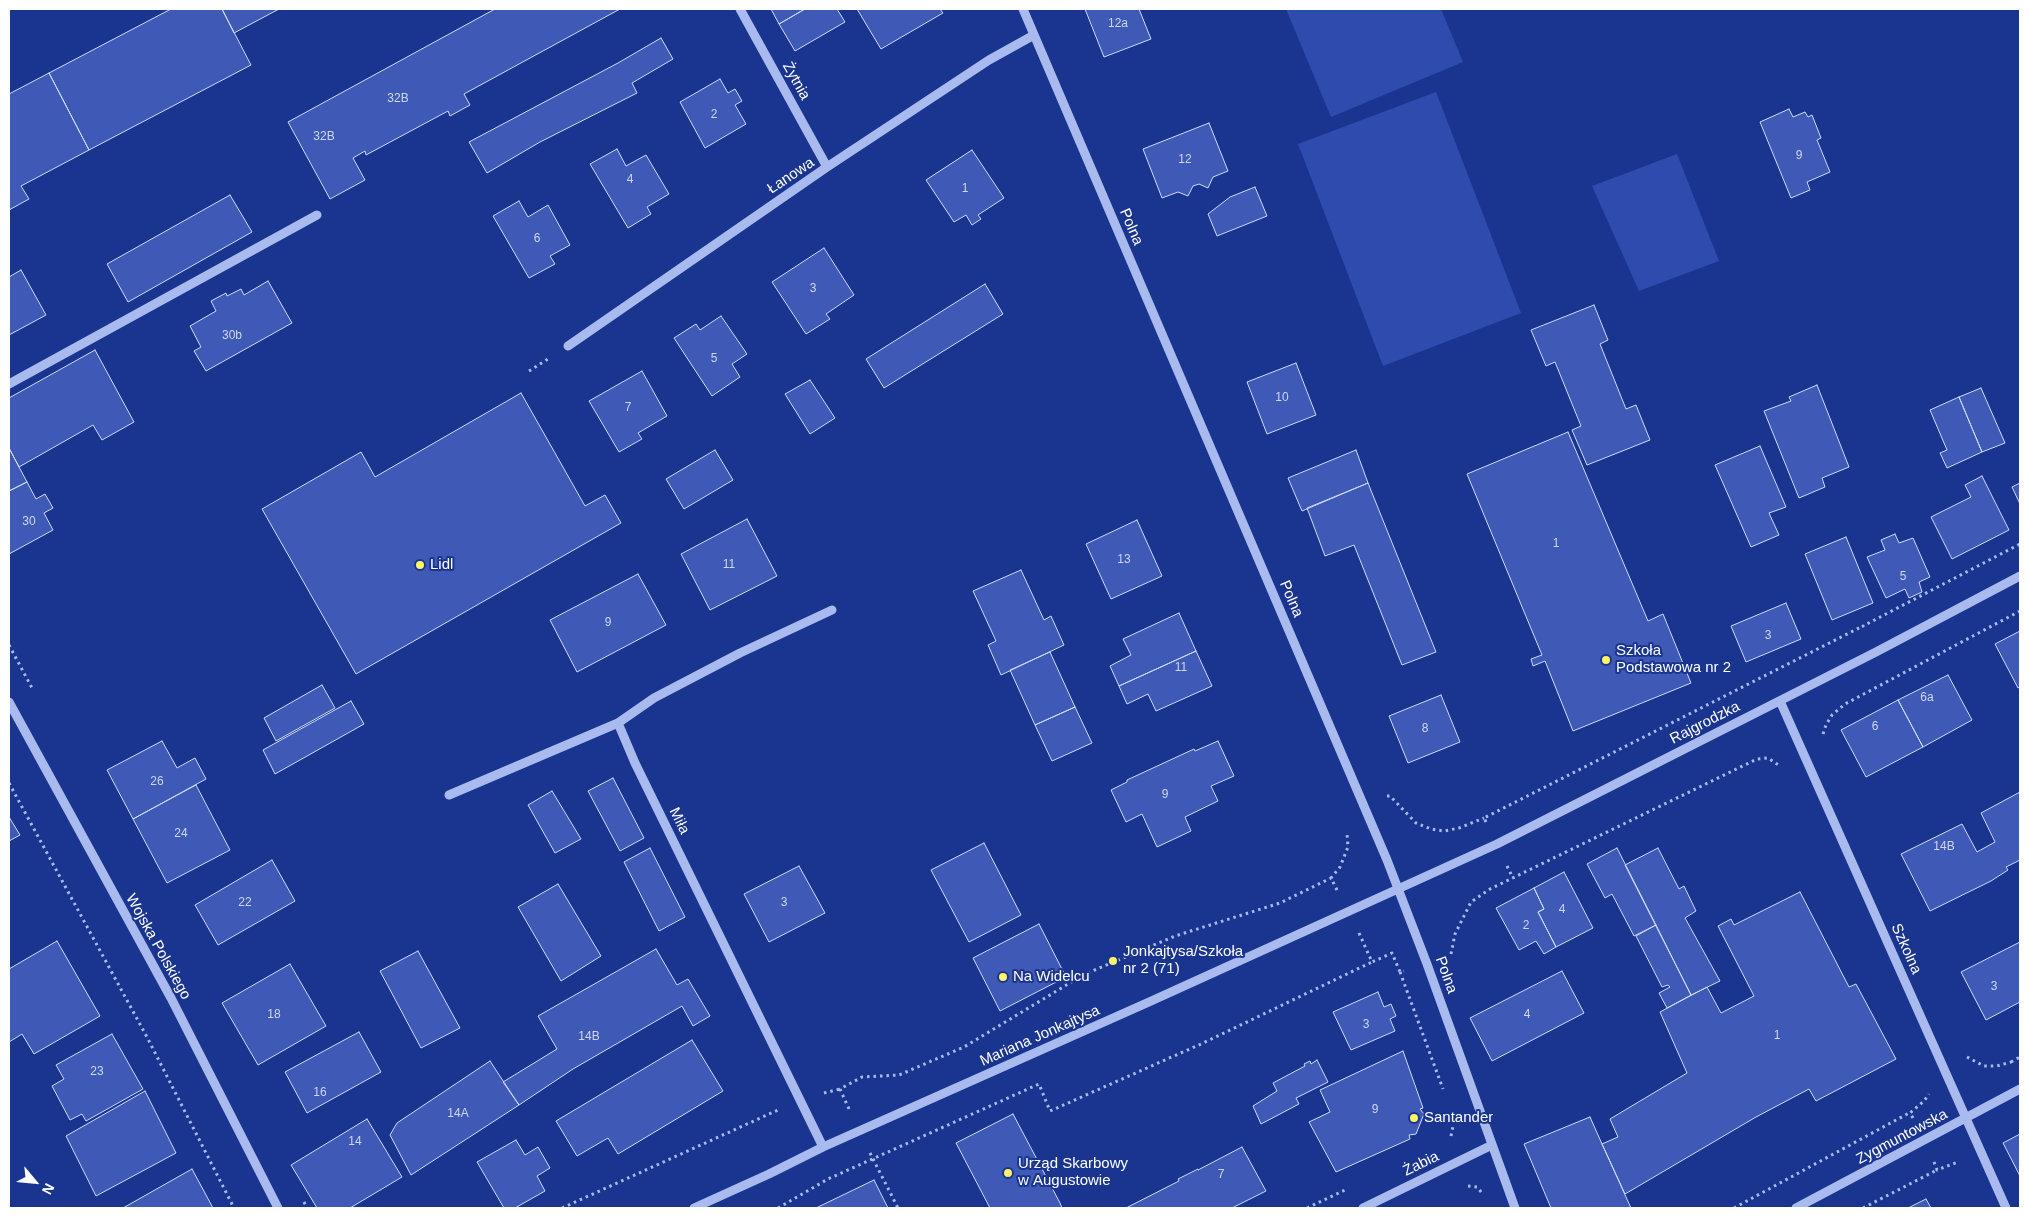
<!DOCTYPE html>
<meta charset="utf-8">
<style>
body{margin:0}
#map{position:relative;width:2029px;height:1217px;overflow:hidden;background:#1a3590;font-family:Arial,sans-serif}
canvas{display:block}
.frame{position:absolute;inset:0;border:10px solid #fff;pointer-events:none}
.north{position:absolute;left:10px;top:1157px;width:50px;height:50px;-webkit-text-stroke:4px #1a3590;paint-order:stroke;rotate:118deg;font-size:14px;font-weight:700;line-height:20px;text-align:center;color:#fff}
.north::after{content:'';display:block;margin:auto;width:18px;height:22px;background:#fff;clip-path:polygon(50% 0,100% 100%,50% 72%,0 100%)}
</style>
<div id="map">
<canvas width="2029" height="1217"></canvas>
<div class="frame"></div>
<div class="north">N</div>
</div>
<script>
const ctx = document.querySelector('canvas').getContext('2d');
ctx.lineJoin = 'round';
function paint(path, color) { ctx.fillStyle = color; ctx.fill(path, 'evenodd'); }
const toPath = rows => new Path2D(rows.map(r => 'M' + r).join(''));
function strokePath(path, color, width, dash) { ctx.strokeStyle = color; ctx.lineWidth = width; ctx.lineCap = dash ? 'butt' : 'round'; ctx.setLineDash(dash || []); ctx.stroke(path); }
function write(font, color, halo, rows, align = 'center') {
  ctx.font = font + ' Arial,sans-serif'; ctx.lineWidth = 4; ctx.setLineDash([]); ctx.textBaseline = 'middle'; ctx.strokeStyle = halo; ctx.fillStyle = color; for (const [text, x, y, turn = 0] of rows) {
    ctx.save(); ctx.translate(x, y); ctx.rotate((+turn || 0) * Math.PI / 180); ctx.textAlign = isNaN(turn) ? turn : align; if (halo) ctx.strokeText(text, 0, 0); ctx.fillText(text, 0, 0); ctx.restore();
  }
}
const green = toPath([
 [1286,9,1441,9,1463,62,1331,117],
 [1436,92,1521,313,1383,366,1298,144],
 [1677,154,1719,261,1639,291,1592,186]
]);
const building = toPath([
 [171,9,222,9,251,65,89,150,49,73,171,9],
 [222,9,279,9,234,33,222,9],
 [495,9,620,9,464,94,470,105,450,116,448,111,366,155,365,151,353,158,365,180,330,199,288,122,495,9],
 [771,9,805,9,779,24,771,9],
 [805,9,837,9,845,22,795,51,779,24,805,9],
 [857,9,940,9,943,13,881,49,857,9],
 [1085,9,1139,9,1151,39,1104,57,1085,9],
 [661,38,673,59,632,83,637,93,540,142,487,173,469,142,618,63,661,38],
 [49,73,89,150,21,186,29,199,9,210,9,94,49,73],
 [720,79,728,93,735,89,742,101,735,105,746,124,705,148,680,102,720,79],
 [1789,109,1793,117,1805,112,1808,117,1812,115,1821,138,1817,140,1830,172,1807,182,1810,190,1791,198,1760,122,1789,109],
 [1209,123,1228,171,1213,177,1208,188,1199,184,1193,186,1188,196,1178,192,1162,198,1143,149,1209,123],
 [617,149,626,166,646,155,669,194,647,207,651,214,628,228,590,164,617,149],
 [972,150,1004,198,978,215,981,219,972,225,966,215,954,222,926,180,972,150],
 [1255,187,1267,216,1217,236,1208,214,1230,197,1255,187],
 [230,195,252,232,128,302,107,264,230,195],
 [519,201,528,217,548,205,570,245,550,256,555,264,529,278,493,216,519,201],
 [824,248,854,295,826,314,830,319,806,334,772,282,824,248],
 [21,270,46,315,9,335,9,277,21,270],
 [268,281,292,323,206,371,194,351,201,347,190,326,216,311,211,301,226,293,227,296,241,289,244,295,268,281],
 [985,284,1003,314,884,388,866,359,985,284],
 [1594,305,1608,340,1600,344,1626,409,1636,405,1650,440,1587,465,1572,430,1581,426,1555,362,1546,366,1531,330,1594,305],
 [721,316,747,354,732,364,740,377,712,396,674,338,696,324,700,330,721,316],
 [95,350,134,422,102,440,93,425,19,467,9,448,9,398,95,350],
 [1296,363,1316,415,1267,434,1247,382,1296,363],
 [642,371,667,416,638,433,642,439,619,452,589,401,642,371],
 [810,380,835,418,810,434,785,394,810,380],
 [1817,385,1849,467,1822,478,1825,487,1799,498,1764,411,1791,401,1789,397,1817,385],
 [1981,388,2005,443,1982,452,1959,397,1981,388],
 [521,393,585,506,605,495,621,523,356,674,262,509,361,452,375,477,521,393],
 [1959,397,1982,452,1947,468,1940,453,1947,450,1930,410,1959,397],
 [1568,432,1648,621,1663,614,1691,683,1573,731,1545,661,1533,666,1531,659,1542,655,1467,474,1568,432],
 [1760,446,1786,507,1769,513,1779,535,1751,547,1715,465,1760,446],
 [9,448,27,482,9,491,9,448],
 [715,450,733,480,684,509,666,479,715,450],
 [1356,450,1368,483,1302,511,1288,478,1356,450],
 [1982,476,2009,530,1952,559,1931,517,1971,497,1965,485,1982,476],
 [27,482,36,499,45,494,53,508,44,513,53,530,9,554,9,491,27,482],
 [1368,483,1436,652,1402,665,1354,545,1325,556,1307,508,1368,483],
 [2020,483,2020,504,2012,487,2020,483],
 [747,519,777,576,710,610,681,554,747,519],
 [1137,520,1162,576,1111,599,1086,544,1137,520],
 [1895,534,1899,543,1913,538,1930,577,1919,582,1922,592,1909,598,1905,589,1886,598,1867,557,1885,550,1881,540,1895,534],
 [1846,537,1873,603,1832,620,1805,554,1846,537],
 [1021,570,1044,620,1051,616,1064,645,1001,675,988,645,996,641,973,591,1021,570],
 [638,574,666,625,577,672,550,620,638,574],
 [1786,603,1801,639,1746,662,1731,626,1786,603],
 [1179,613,1196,651,1119,686,1110,666,1131,655,1123,639,1179,613],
 [2020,631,2020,687,2018,688,1995,644,2020,631],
 [1196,651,1212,686,1156,711,1148,694,1127,704,1119,686,1196,651],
 [1050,652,1075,707,1035,725,1010,670,1050,652],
 [1948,675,1972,720,1923,747,1898,700,1948,675],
 [322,685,335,708,276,741,264,718,322,685],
 [1441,695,1460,742,1408,763,1389,716,1441,695],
 [1898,700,1923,747,1866,777,1841,730,1898,700],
 [351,701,364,724,275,774,263,750,351,701],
 [1075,707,1092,743,1052,761,1035,725,1075,707],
 [162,741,177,768,195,758,206,779,133,819,107,770,162,741],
 [1218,741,1234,776,1211,786,1218,801,1185,817,1191,831,1157,847,1142,814,1126,822,1111,790,1127,782,1127,780,1194,749,1195,751,1218,741],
 [613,778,644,838,620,851,588,791,613,778],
 [196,785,230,850,167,883,133,819,196,785],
 [552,791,581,839,555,853,528,805,552,791],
 [2020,792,2020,860,2006,867,2008,870,1991,881,1930,911,1901,854,1962,824,1977,852,1995,842,1981,813,2020,792],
 [9,817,20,835,9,841,9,817],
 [984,843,1021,915,969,942,931,870,984,843],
 [650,848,685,917,659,931,624,862,650,848],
 [1617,848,1656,925,1634,936,1612,894,1605,898,1587,864,1617,848],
 [1658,848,1679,889,1684,886,1696,911,1685,918,1720,981,1691,995,1625,865,1658,848],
 [272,860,295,901,218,945,195,905,272,860],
 [799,866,825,913,769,942,744,894,799,866],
 [1564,872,1593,928,1556,947,1538,912,1544,909,1534,888,1564,872],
 [558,884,601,956,561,981,518,907,558,884],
 [1534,888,1544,909,1538,912,1556,947,1544,954,1536,941,1519,950,1496,908,1534,888],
 [1800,892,1849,987,1856,984,1896,1059,1816,1101,1809,1089,1756,1117,1625,1194,1602,1144,1618,1137,1610,1119,1687,1073,1660,1012,1707,987,1721,1013,1754,996,1718,926,1731,919,1734,925,1800,892],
 [1039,924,1066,977,1000,1011,973,958,1039,924],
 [1656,925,1691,995,1667,1008,1659,993,1670,987,1668,985,1662,987,1636,936,1656,925],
 [57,941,100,1016,34,1054,22,1034,9,1042,9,969,57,941],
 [2020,942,2020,1002,1986,1020,1961,972,2020,942],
 [656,949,677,985,688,979,710,1016,693,1026,682,1006,573,1069,519,1105,503,1082,557,1049,538,1016,656,949],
 [418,951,460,1028,421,1048,380,971,418,951],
 [290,964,326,1026,258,1065,222,1003,290,964],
 [1562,971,1584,1013,1492,1061,1470,1018,1562,971],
 [1378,992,1384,1007,1391,1004,1396,1016,1390,1019,1395,1031,1351,1050,1333,1012,1378,992],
 [359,1032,381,1072,307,1113,285,1072,359,1032],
 [112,1034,143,1089,86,1121,82,1114,70,1120,52,1086,64,1079,56,1065,112,1034],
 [692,1040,723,1091,618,1154,608,1138,577,1156,556,1121,692,1040],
 [1403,1051,1423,1108,1420,1109,1424,1114,1416,1134,1409,1135,1410,1139,1336,1172,1309,1122,1330,1112,1320,1090,1403,1051],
 [1317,1060,1328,1082,1296,1098,1299,1104,1261,1124,1253,1106,1277,1091,1273,1083,1305,1066,1304,1064,1310,1061,1311,1064,1317,1060],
 [490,1061,519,1105,411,1175,390,1135,397,1123,490,1061],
 [145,1091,176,1153,96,1196,66,1136,145,1091],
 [1013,1114,1060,1203,1062,1208,990,1208,956,1143,1013,1114],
 [1590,1117,1602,1144,1631,1208,1551,1208,1524,1144,1590,1117],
 [367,1119,402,1177,350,1208,317,1208,291,1165,367,1119],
 [2020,1134,2020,1176,2003,1143,2020,1134],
 [516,1140,525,1155,538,1147,550,1168,537,1176,545,1191,515,1208,504,1208,477,1162,516,1140],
 [1242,1147,1266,1191,1232,1208,1126,1208,1179,1181,1178,1179,1198,1169,1198,1170,1242,1147],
 [192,1169,213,1208,123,1208,192,1169],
 [874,1180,888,1208,816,1208,874,1180],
 [1926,1199,1931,1208,1908,1208,1926,1199]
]);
const path = toPath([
 [529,371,548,359],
 [1864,627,1863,626,2020,544],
 [9,645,32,688],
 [1823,734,1826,725,1832,715,1845,704,2020,611],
 [9,783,148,1039,234,1208],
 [1387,796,1390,796,1416,823,1431,829,1444,831,1459,828,1484,818],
 [1486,822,1484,818,1863,626],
 [1507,866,1513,878],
 [1337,890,1331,878,1340,867,1348,847,1347,834],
 [1359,933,1372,962,1392,953,1400,972,1404,971],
 [1451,954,1455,934,1471,902,1490,889,1757,759,1768,758,1780,766],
 [1400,972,1443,1089],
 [1967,1057,1984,1066,1997,1066,2011,1062,2013,1065],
 [2011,1062,2020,1057],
 [824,1093,840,1089],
 [849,1109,840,1089,862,1077,899,1075,964,1047,1083,975,1175,936,1280,903,1331,878],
 [1913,1118,1910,1113,1924,1101,1929,1094],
 [1451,1136,1454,1121],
 [870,1153,898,1208],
 [1934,1162,1937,1170,1958,1162],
 [1468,1186,1477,1187,1482,1193],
 [304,1202,307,1208],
 [562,1208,778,1110],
 [778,1208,828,1179,1039,1084,1050,1111,1201,1044,1372,962],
 [1307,1208,1345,1190],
 [1734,1208,1909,1113],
 [1863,1208,1937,1170]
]);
const minor = toPath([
 [740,9,827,167],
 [1023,9,1387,860,1427,964,1515,1208],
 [568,346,827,167,989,60,1034,35],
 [9,384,317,215],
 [1780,701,2006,1208],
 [9,702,171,998,278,1208],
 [449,795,618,723],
 [823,1147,635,763,618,723,654,698,740,653,832,610],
 [694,1208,769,1174,823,1147,1149,1002,1497,844,1876,652,2020,576],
 [1363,1208,1492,1145],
 [1796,1208,2020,1089]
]);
const markers = [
 [420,565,5,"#fff466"],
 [1606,660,5,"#fff466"],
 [1113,961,5,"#fff466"],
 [1003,977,5,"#fff466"],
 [1414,1118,5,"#fff466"],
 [1008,1173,5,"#fff466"]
];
const numberNames = [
 ["12a",1118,24],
 ["32B",398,99],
 ["2",714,115],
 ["32B",324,137],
 ["9",1799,156],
 ["12",1185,160],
 ["4",630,180],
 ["1",965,189],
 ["6",537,239],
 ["3",813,289],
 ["30b",232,336],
 ["5",714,359],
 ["10",1282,398],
 ["7",628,408],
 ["30",29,522],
 ["1",1556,544],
 ["13",1124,560],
 ["11",729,565],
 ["5",1903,577],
 ["9",608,623],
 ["3",1768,636],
 ["11",1181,668],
 ["6a",1927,698],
 ["6",1875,727],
 ["8",1425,729],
 ["26",157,782],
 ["9",1165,795],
 ["24",181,834],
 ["14B",1944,847],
 ["22",245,903],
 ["3",784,903],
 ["4",1562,910],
 ["2",1526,926],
 ["3",1994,987],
 ["18",274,1015],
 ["4",1527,1015],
 ["3",1366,1025],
 ["1",1777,1036],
 ["14B",589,1037],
 ["23",97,1072],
 ["16",320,1093],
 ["9",1375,1110],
 ["14A",458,1114],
 ["14",355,1142],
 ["7",1221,1175]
];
const streetNames = [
 ["Żytnia",796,81,61],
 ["Łanowa",791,176,-34],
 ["Polna",1131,227,67],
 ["Polna",1291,599,67],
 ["Rajgrodzka",1705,723,-27],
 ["Miła",679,821,64],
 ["Wojska Polskiego",158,947,61],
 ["Szkolna",1906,949,66],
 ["Polna",1446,975,70],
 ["Mariana Jonkajtysa",1040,1036,-24],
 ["Zygmuntowska",1902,1137,-28],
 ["Żabia",1421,1164,-26]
];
const poiNames = [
 ["Lidl",430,565],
 ["Szkoła",1616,651],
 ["Podstawowa nr 2",1616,668],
 ["Jonkajtysa/Szkoła",1123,952],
 ["nr 2 (71)",1123,969],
 ["Na Widelcu",1013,977],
 ["Santander",1424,1118],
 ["Urząd Skarbowy",1018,1164],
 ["w Augustowie",1018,1181]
];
paint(green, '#2d4cae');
paint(building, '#3e5ab6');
strokePath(building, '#cfd9fa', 1);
strokePath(path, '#a9baee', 3, [2.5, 4]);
strokePath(minor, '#a9baee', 9);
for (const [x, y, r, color] of markers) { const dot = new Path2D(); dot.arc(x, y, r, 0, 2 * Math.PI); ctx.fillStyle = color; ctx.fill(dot); strokePath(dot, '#1a3590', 2); }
write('12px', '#cfd6ed', null, numberNames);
write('15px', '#fff', '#1a3590', streetNames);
write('15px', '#fff', '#1a3590', poiNames, 'left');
</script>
